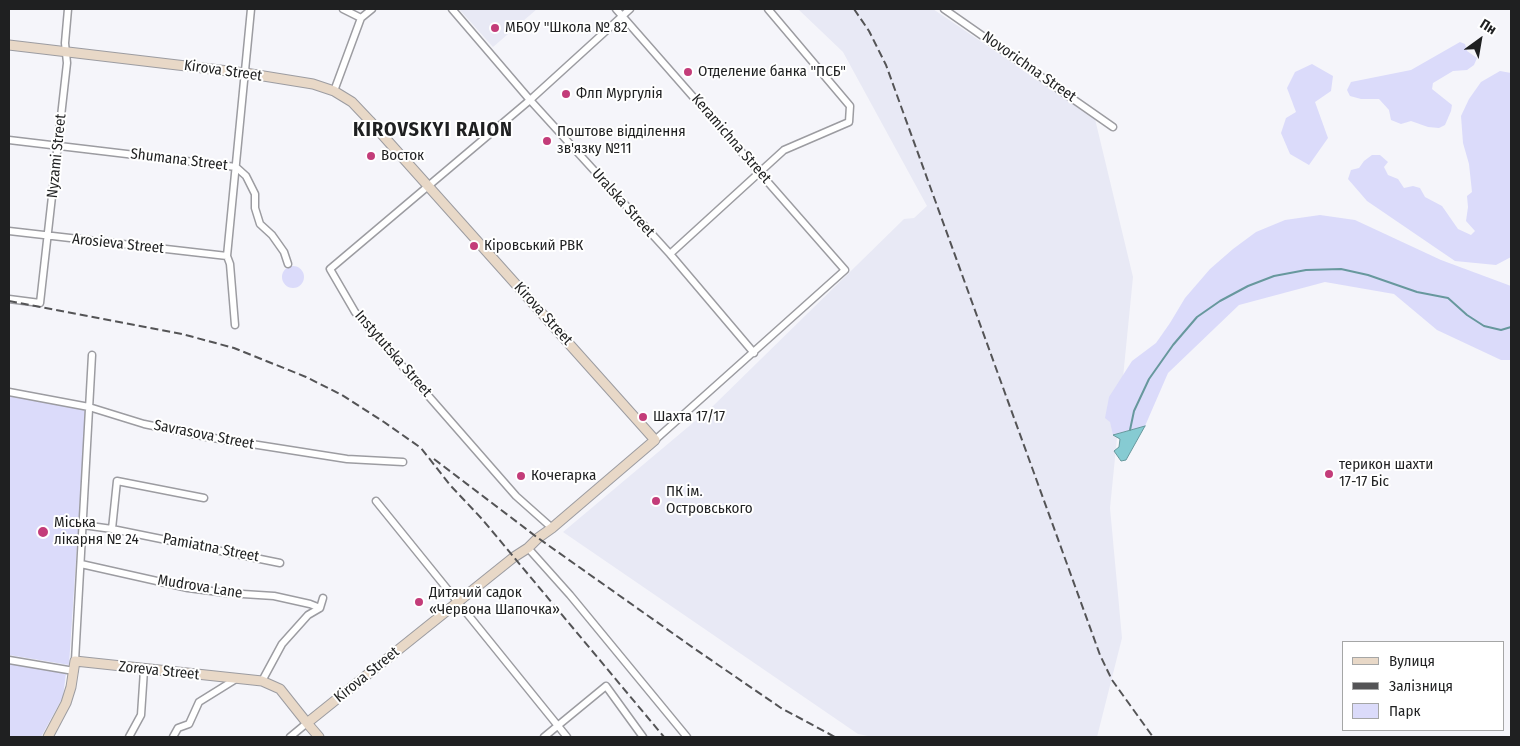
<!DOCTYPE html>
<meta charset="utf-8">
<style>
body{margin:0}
#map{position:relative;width:1520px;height:746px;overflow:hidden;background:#f5f5fa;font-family:"Fira Sans Condensed",sans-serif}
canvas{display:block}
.frame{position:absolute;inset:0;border:10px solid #1f2021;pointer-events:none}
.legend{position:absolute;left:1342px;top:641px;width:162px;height:90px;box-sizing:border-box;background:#fff;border:1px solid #a5a6a6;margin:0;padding:6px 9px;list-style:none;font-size:15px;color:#1f2021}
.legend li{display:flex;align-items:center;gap:10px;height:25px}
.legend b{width:25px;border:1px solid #a5a6a6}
.north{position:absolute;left:1455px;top:15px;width:50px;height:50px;-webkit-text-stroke:4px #fff;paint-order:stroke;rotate:32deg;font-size:14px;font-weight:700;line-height:20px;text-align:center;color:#1f2021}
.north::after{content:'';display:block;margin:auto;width:18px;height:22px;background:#1f2021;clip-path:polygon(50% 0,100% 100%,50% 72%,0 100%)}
</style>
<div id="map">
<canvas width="1520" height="746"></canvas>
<div class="frame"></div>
<ul class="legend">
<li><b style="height:6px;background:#e8d8c7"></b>Вулиця</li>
<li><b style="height:6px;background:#545456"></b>Залізниця</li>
<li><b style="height:14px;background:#dbdbfa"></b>Парк</li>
</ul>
<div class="north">Пн</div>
</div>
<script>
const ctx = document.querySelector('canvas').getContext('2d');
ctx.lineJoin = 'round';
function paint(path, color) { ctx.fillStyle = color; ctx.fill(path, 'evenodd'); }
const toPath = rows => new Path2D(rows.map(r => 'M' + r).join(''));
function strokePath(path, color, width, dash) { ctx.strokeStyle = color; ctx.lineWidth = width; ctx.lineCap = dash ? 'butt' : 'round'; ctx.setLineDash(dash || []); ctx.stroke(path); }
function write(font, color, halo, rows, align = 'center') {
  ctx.font = font + ' "Fira Sans Condensed",sans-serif'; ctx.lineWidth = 4; ctx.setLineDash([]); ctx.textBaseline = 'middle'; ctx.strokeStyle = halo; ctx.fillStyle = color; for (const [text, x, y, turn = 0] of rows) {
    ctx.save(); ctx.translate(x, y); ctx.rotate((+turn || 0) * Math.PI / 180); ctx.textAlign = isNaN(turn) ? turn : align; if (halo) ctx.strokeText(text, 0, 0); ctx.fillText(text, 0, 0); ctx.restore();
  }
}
const built = toPath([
 [459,9,537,9,493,47],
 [798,9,933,9,1095,119,1133,277,1110,508,1122,638,1097,737,873,737,858,734,563,532,713,406,904,219,914,218,927,206,843,52]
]);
const green = toPath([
 [1460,42,1465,44,1467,51,1477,58,1474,65,1467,70,1453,71,1433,83,1432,89,1452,105,1451,111,1445,125,1439,128,1428,127,1411,121,1401,124,1391,120,1389,110,1379,99,1361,99,1350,96,1347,90,1351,82,1411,70],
 [1312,64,1333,76,1331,91,1315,102,1328,138,1309,165,1290,154,1281,133,1286,118,1296,112,1287,88,1295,72],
 [1500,71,1511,73,1511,257,1496,265,1455,261,1367,201,1348,179,1351,170,1359,168,1364,161,1372,155,1380,155,1388,162,1384,167,1388,175,1398,179,1404,188,1413,186,1420,188,1425,197,1442,206,1458,229,1471,235,1475,231,1466,221,1468,207,1467,196,1472,192,1469,164,1463,143,1461,116,1469,99,1481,82],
 [1320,215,1355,220,1441,260,1511,286,1511,360,1501,360,1437,330,1394,294,1325,282,1239,305,1168,373,1145,426,1113,435,1110,422,1105,418,1109,397,1132,361,1156,343,1170,323,1185,298,1210,269,1233,249,1256,232,1285,220],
 '282 277a11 11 0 1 1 22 0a11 11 0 1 1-22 0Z',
 [9,395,86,410,69,665,9,655],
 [9,663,66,673,63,697,41,737,9,737]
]);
const water = toPath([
 [1145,426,1126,460,1121,461,1114,451,1119,447,1120,439,1113,435,1145,426]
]);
const stream = toPath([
 [1130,430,1134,411,1149,379,1173,345,1197,317,1220,301,1248,286,1274,276,1306,270,1341,269,1368,275,1417,292,1448,298,1467,315,1484,326,1501,330,1511,327]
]);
const street = toPath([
 [343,9,361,18,372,9],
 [452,9,530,100,670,254,754,353],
 [616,9,845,270,655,440],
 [944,9,1113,127],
 [334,91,361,18],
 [9,140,236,167,246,176,255,194,255,208,260,224,272,235,284,252,288,264],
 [9,231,227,256],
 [670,254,784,150,849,122,850,106,768,9],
 [9,299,40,303,67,63,65,43,68,9],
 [235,325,230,264,227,256,251,9],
 [9,392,89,407,144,424,207,437,347,459,403,462],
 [376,501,567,737],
 [83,525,112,529,280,563],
 [552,528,516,496,355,312,330,269,530,100,630,9],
 [112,529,117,481,204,498],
 [528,548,570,595,687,737],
 [81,564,188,588,227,593,274,596,310,604,320,608],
 [9,660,74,671],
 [75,661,92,355],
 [262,681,282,644,308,615,320,608,323,598],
 [129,737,141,715,144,670],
 [173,737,178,728,189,724,199,702,236,679],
 [290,737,307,723],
 [544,737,606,686,643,737]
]);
const secondary = toPath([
 [9,45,245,73,313,84,334,91,352,102,370,121,655,440,552,528,538,538,528,548,514,557,307,723,319,737],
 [48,737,66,703,71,687,75,661,262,681,280,689,307,723]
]);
const rail = toPath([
 [854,9,869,31,886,65,1100,655,1112,680,1153,737],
 [9,301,182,334,234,348,306,377,342,395,384,422,421,448,450,485,482,519,664,737],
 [434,459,538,538,695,649,781,708,835,737]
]);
const markers = [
 [495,28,5,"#c33c79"],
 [688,72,5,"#c33c79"],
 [566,94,5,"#c33c79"],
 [547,141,5,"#c33c79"],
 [371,156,5,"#c33c79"],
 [474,246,5,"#c33c79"],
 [643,417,5,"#c33c79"],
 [1329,474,5,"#c33c79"],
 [521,476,5,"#c33c79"],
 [656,501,5,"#c33c79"],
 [43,532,6,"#c33c79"],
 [419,602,5,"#c33c79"]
];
const poiNames = [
 ["МБОУ \"Школа № 82",505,28],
 ["Отделение банка \"ПСБ\"",698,72],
 ["Флп Мургулія",576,94],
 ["Поштове відділення",557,132],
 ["зв'язку №11",557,149],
 ["Восток",381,156],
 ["Кіровський РВК",484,246],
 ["Шахта 17/17",653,417],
 ["терикон шахти",1339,465],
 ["17-17 Біс",1339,482],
 ["Кочегарка",531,476],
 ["ПК ім.",666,492],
 ["Островського",666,509],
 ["Міська",54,523],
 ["лікарня № 24",54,540],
 ["Дитячий садок",429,593],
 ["«Червона Шапочка»",429,610]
];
const streetNames = [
 ["Novorichna Street",1029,67,35],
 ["Kirova Street",223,71,8],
 ["Keramichna Street",731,139,49],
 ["Nyzami Street",57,156,-84],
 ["Shumana Street",179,160,7],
 ["Uralska Street",623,203,48],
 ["Arosieva Street",118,244,6],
 ["Kirova Street",543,314,48],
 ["Instytutska Street",393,354,49],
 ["Savrasova Street",204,435,11],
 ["Pamiatna Street",211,548,11],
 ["Mudrova Lane",200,587,9],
 ["Zoreva Street",159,671,6],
 ["Kirova Street",367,675,-39]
];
const districtNames = [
 ["KIROVSKYI RAION",433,130]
];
paint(built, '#e8e9f5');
paint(green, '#dbdbfa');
paint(water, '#86cbd2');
strokePath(water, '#67989d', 1);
strokePath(stream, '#67989d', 2);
strokePath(street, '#9c9ca1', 9);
strokePath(secondary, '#9c9ca1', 11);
strokePath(street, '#fff', 6);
strokePath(secondary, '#e8d8c7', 9);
strokePath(rail, '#545456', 2, [8, 4]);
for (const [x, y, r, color] of markers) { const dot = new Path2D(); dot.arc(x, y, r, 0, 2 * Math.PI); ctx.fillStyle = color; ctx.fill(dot); strokePath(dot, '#fff', 2); }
write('15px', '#1f2021', '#fff', poiNames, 'left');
write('15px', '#1f2021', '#fff', streetNames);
ctx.letterSpacing = '1px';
write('bold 20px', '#1f2021', '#fff', districtNames);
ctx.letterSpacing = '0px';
</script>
